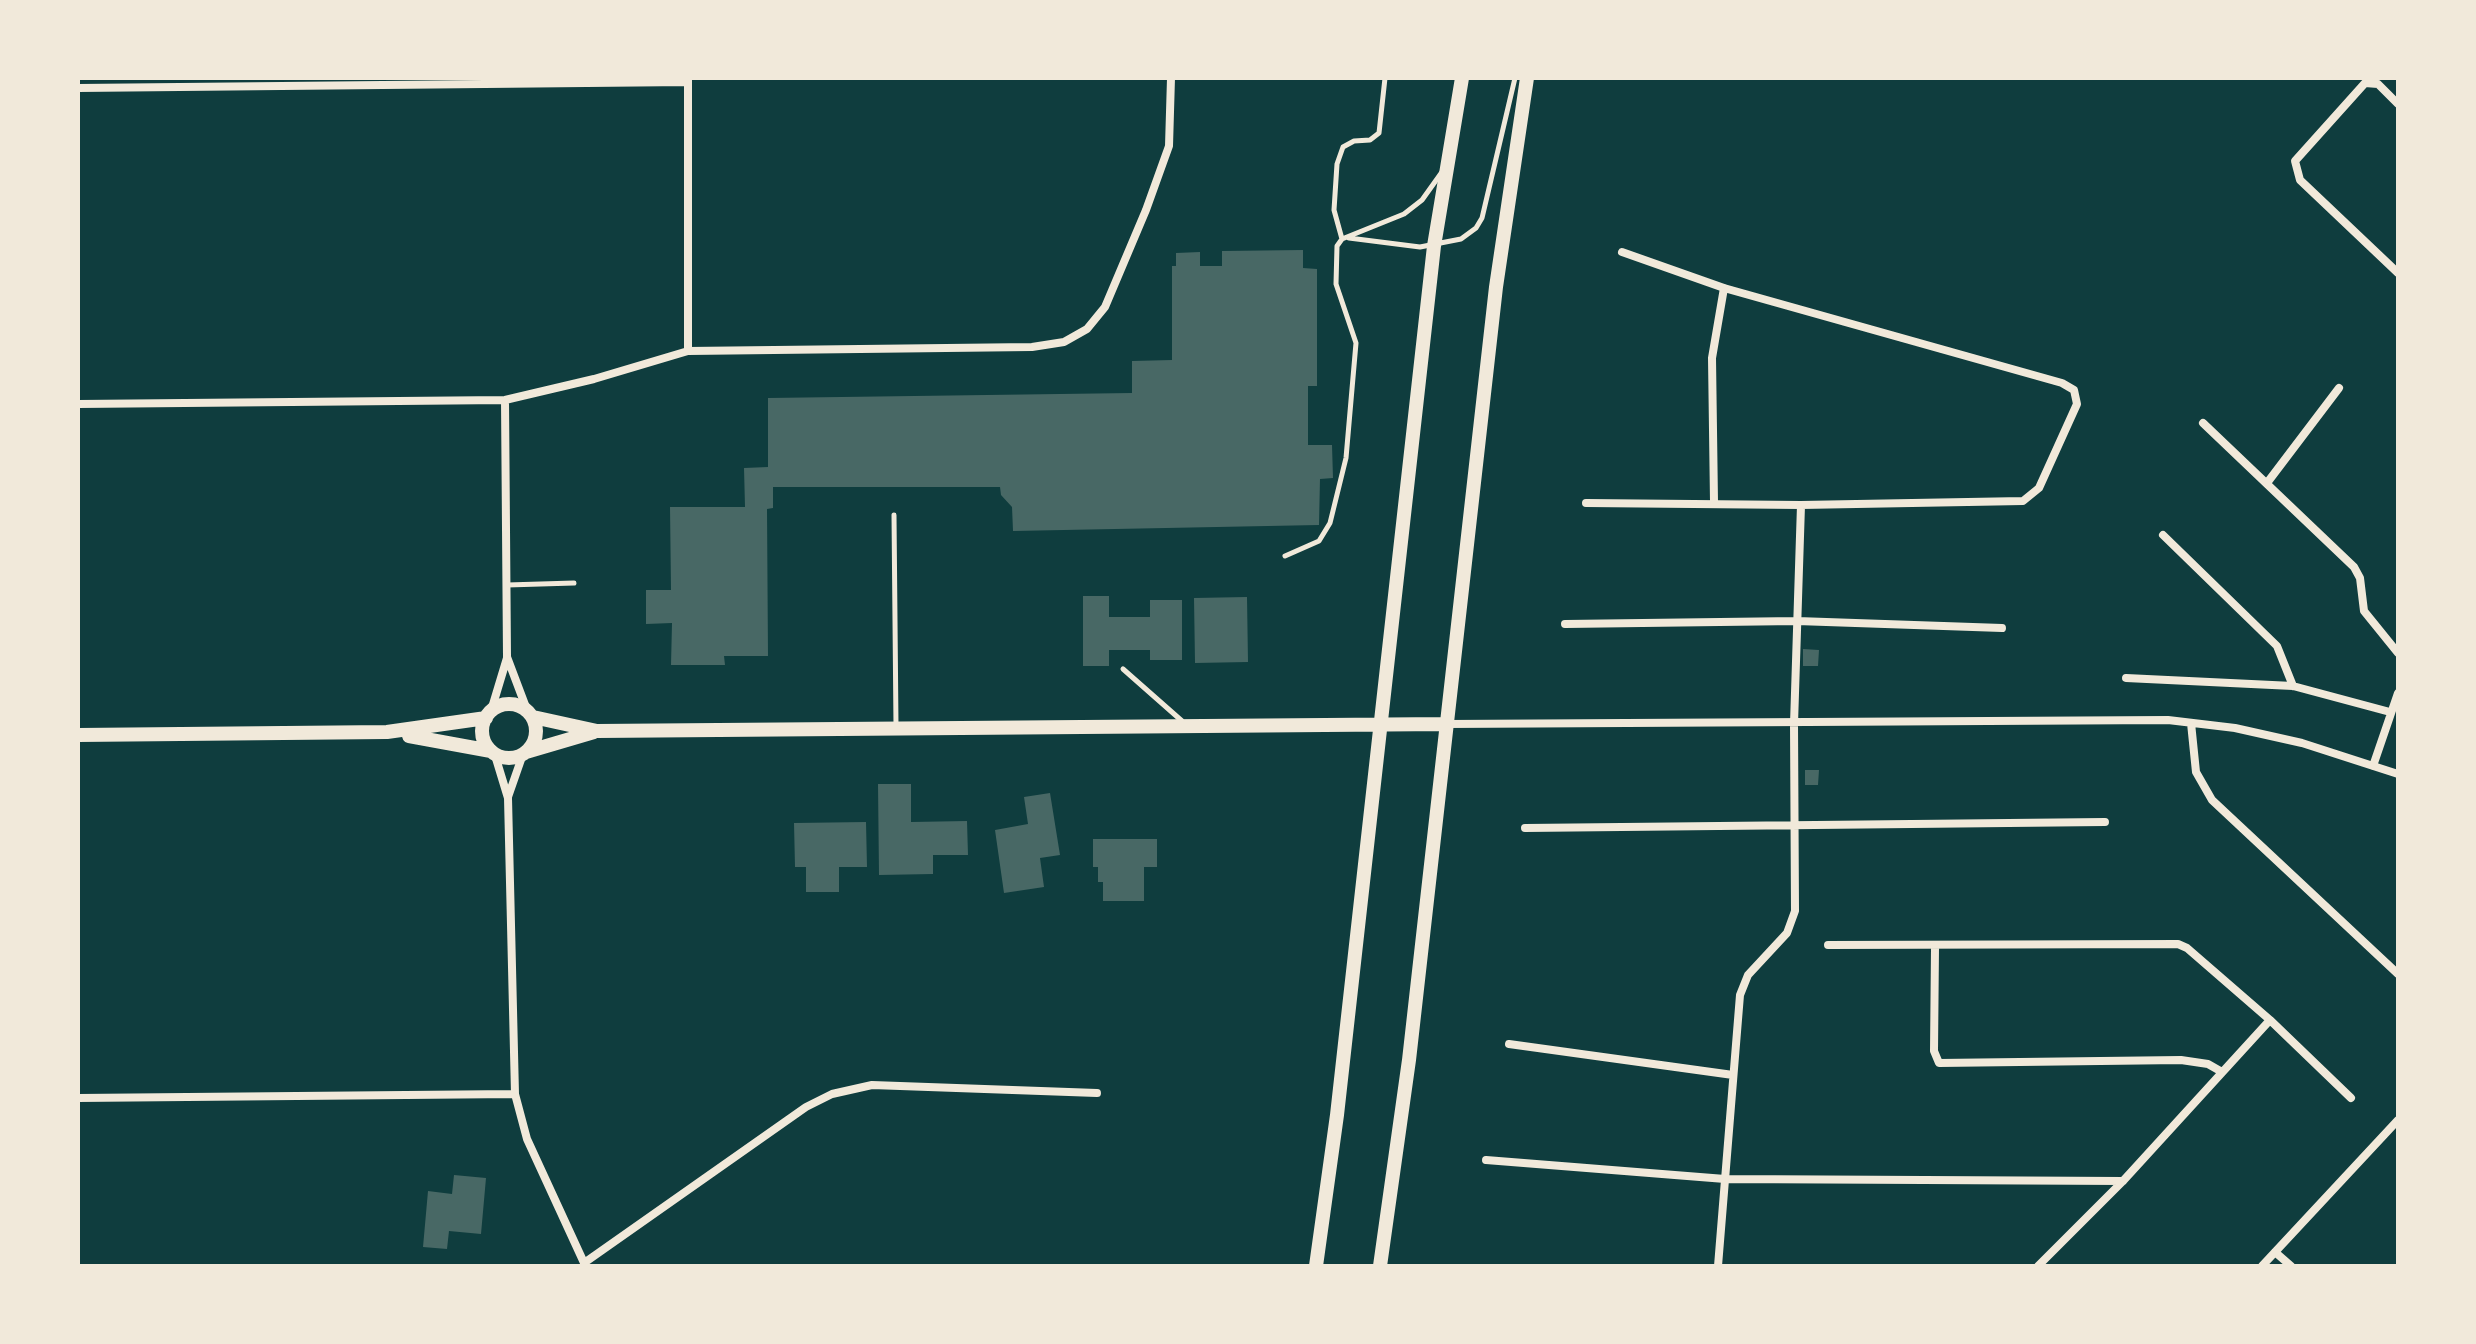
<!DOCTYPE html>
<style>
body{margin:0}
#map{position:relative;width:2476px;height:1344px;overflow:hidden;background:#0f3d3e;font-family:"Libre Baskerville",serif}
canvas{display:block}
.frame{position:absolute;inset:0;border:80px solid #f1e9da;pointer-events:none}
</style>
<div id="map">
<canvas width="2476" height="1344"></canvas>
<div class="frame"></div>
</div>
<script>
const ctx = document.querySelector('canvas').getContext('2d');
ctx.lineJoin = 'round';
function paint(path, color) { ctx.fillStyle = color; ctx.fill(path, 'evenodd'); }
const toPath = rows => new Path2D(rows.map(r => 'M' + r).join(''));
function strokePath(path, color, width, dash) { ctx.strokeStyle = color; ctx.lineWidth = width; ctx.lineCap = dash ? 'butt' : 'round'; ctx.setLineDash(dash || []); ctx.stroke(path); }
const building = toPath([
 [1303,250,1303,268,1317,269,1317,386,1308,386,1308,445,1332,445,1333,478,1320,479,1319,525,1013,531,1012,507,1001,495,1000,487,773,487,773,508,767,509,768,656,724,656,725,665,671,665,672,623,646,624,646,590,671,590,670,507,745,507,744,468,768,467,768,398,1132,393,1132,361,1172,360,1172,266,1176,266,1176,253,1200,252,1200,266,1222,266,1222,251],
 [1083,596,1109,596,1109,617,1150,617,1150,600,1182,600,1182,660,1150,660,1150,650,1109,650,1109,666,1083,666],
 [1247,597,1248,662,1195,663,1194,598],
 [1803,649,1819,650,1818,666,1803,666],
 [1805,770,1819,770,1818,785,1805,785],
 [878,784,911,784,911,822,967,821,968,855,933,855,933,874,879,875],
 [1050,793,1060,855,1040,858,1044,887,1004,893,995,830,1028,824,1024,797],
 [866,822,867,867,839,867,839,892,806,892,806,867,795,867,794,823],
 [1093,839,1157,839,1157,867,1144,867,1144,901,1103,901,1103,882,1098,882,1098,867,1093,867],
 [454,1175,486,1178,481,1234,449,1231,447,1249,423,1247,428,1191,452,1194]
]);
const service = toPath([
 [1349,238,1420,247,1461,239,1476,228,1482,218,1515,78],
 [1342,239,1334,210,1337,164,1343,147,1354,141,1370,140,1379,133,1385,78],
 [894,515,896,726],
 [1285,556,1319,541,1330,523,1346,458,1356,343,1336,284,1337,246,1342,239,1404,214,1422,200,1442,172],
 [507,585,574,583],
 [1123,669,1182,721]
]);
const minor = toPath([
 [688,79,688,351],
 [78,88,688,82],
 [2398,104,2378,84,2365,83,2295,161,2300,180,2398,273],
 [505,400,507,657,527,710],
 [78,404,505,400,594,379,688,351,1032,347,1064,342,1087,329,1105,307,1146,210,1169,146,1171,78],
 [2203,423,2354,567,2360,578,2364,611,2398,653],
 [2267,483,2339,388],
 [1714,502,1712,358,1724,288],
 [1586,503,1801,505,2023,501,2039,488,2077,404,2074,390,2062,383,1724,288,1622,252],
 [2163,535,2277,646,2293,686],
 [1565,624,1797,621,2002,628],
 [2126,678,2293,686,2390,712],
 [491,711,507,658],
 [2191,723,2196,772,2212,800,2398,974],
 [1446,724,2168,720,2235,728,2302,743,2398,774],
 [494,752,508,798,515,1094,527,1139,585,1265],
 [2373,766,2398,693],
 [508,797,523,754],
 [1525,828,2105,822],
 [1828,945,2178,944,2187,948,2270,1020,2351,1098],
 [1935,948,1934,1051,1939,1063,2181,1060,2208,1064,2222,1072],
 [1509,1044,1733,1075],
 [78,1098,515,1094],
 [1486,1160,1725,1179,2123,1181],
 [2275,1252,2291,1266],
 [584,1263,806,1107,832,1094,872,1085,1097,1093],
 [1718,1266,1740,995,1748,975,1787,933,1795,911,1794,724,1801,505],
 [2038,1266,2123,1181,2270,1020],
 [2262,1266,2398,1120]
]);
const secondary = toPath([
 '482 731a27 27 0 1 1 54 0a27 27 0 1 1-54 0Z',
 [533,717,597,731,1446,724],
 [78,735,387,732,486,718],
 [409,736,491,751],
 [526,752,594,732],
 [1316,1266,1337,1115,1434,246,1462,78],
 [1380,1266,1409,1060,1496,287,1527,78]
]);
paint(building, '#486865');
strokePath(service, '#f1e9da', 5);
strokePath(minor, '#f1e9da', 8);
strokePath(secondary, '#f1e9da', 14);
</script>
